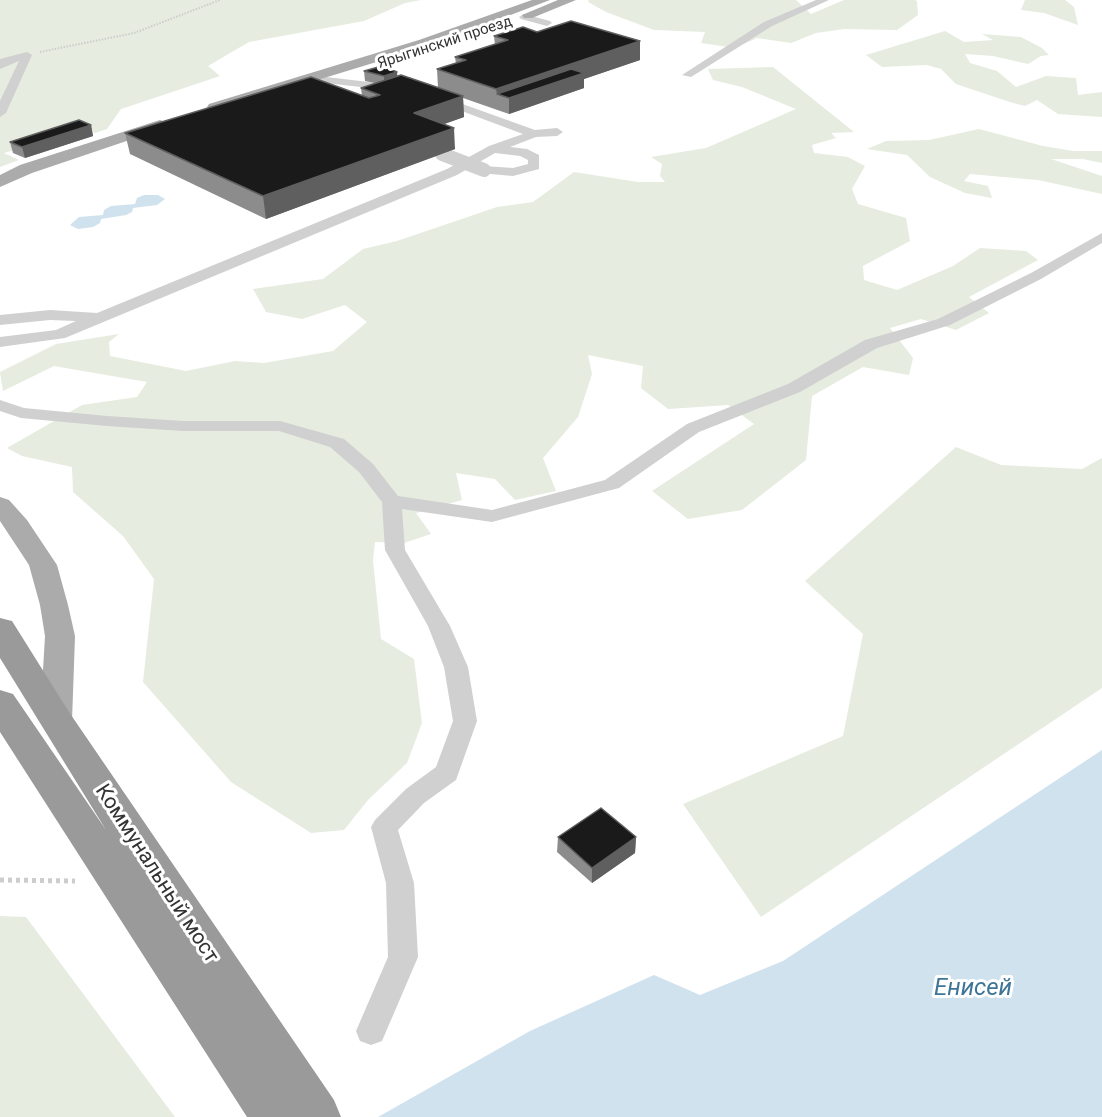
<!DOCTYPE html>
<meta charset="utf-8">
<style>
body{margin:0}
canvas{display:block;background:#fff}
</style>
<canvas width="1102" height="1117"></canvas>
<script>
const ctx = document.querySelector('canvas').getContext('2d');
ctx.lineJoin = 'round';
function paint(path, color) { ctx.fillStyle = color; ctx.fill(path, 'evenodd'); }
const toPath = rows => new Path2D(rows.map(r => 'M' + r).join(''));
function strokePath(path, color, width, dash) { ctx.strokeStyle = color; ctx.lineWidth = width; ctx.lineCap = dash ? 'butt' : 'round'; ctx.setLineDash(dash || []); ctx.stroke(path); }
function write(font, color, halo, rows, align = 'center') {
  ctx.font = font + ' Roboto,sans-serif'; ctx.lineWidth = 6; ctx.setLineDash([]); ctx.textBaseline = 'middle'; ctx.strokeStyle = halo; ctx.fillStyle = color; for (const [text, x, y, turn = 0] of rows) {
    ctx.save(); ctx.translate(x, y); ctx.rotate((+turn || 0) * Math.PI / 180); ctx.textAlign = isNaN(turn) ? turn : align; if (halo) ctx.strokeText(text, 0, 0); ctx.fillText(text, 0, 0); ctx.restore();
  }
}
const green = toPath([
 [0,0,421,0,405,3,364,21,249,42,208,66,220,76,121,109,107,129,95,133,87,128,4,153,19,160,0,167],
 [589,0,796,0,811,14,844,0,915,0,917,1,918,15,897,30,844,29,816,33,791,43,757,38,735,48,701,43,705,32,654,30,606,12,588,2],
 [1025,0,1065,0,1074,7,1078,25,1044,13,1021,10],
 [945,31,964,42,993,40,982,34,1021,37,1042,48,1049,55,1041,56,1028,64,993,56,965,54,970,63,997,71,1016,87,1046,76,1076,78,1078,95,1102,92,1102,117,1058,114,1037,100,1025,106,1013,103,956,84,941,69,927,65,882,67,866,55],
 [773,67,854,132,831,133,836,138,812,145,814,153,848,157,865,166,852,189,858,204,906,218,910,241,863,266,864,280,897,290,953,266,980,248,1026,251,1038,260,969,297,989,313,956,330,921,319,890,328,913,358,909,375,863,367,812,396,806,460,742,510,688,519,652,491,754,424,728,405,668,409,641,388,643,366,588,355,592,374,578,417,543,458,556,491,515,500,495,479,456,473,462,500,416,513,431,534,404,543,375,542,373,560,381,639,414,659,422,723,407,763,368,800,344,830,311,833,231,782,143,682,154,579,123,536,73,492,72,467,22,456,7,448,82,405,137,397,147,382,54,366,3,391,0,372,56,344,119,334,109,342,110,356,186,371,235,361,264,363,333,351,367,322,345,305,302,319,266,312,253,289,323,279,363,249,397,241,497,207,533,202,574,172,638,182,665,182,660,176,662,164,651,157,706,148,796,109,742,87,713,80,708,69],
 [979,129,1043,146,1073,151,1102,151,1102,163,1083,159,1051,159,1102,176,1102,194,1038,180,970,174,964,181,988,186,992,198,965,193,930,177,907,155,867,149,886,141,929,140],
 [956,447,1001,465,1082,469,1102,458,1102,688,761,917,683,804,843,736,863,634,805,581],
 [0,916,26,917,175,1117,0,1117]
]);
const water = toPath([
 [144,195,158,195,165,199,157,205,133,208,132,212,126,215,101,219,100,223,93,227,78,229,70,225,79,217,103,215,104,210,111,206,135,204,137,198],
 [1102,750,1102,1117,378,1117,530,1031,654,975,700,995,783,961]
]);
const pathFar1 = toPath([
 [40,52,134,33,220,0]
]);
const path = toPath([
 [0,880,75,881]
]);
const minor = toPath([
 [816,0,829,0,772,26,691,77,682,75,764,22,816,0],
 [524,14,550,21,552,23,547,26,521,19,519,17,524,14],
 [27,52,32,55,6,113,0,117,0,101,19,61,0,69,0,59,27,52],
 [326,77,395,85,401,88,395,91,326,83,293,91,287,88,326,77],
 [435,97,443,97,535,130,557,128,563,132,557,136,536,137,510,147,527,149,539,155,539,169,513,176,479,173,479,167,484,166,513,168,528,164,528,160,520,156,495,153,457,175,65,338,0,347,0,337,56,330,76,321,50,320,0,325,0,315,50,310,97,313,447,169,489,146,523,134,435,101,435,97],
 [1102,233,1102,243,1041,279,950,325,877,348,800,392,699,432,619,488,492,522,402,509,405,550,450,626,468,667,477,721,456,780,424,803,398,830,414,883,418,957,382,1041,371,1045,360,1041,356,1031,388,957,386,883,371,827,375,820,406,789,436,767,453,721,444,667,428,626,385,550,382,502,359,472,330,447,279,431,183,431,107,426,21,418,0,411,0,400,24,408,107,416,183,421,280,421,344,439,373,464,398,496,492,510,605,480,687,424,788,384,865,340,938,319,1031,273,1102,233]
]);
const major = toPath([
 [532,0,550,0,429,46,219,110,209,110,207,107,209,104,419,40,532,0],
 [558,0,576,0,532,18,524,18,522,15,558,0],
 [160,120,165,122,168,125,165,128,32,173,0,187,0,175,20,165,160,120],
 [0,497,9,500,27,520,57,565,68,605,75,636,72,721,67,729,56,732,45,729,40,721,45,636,40,605,29,565,0,521,0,497]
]);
const highway = toPath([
 [0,618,12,621,69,712,334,1100,341,1117,247,1117,0,732,0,690,13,694,106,830,0,658,0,618]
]);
const minorBridge = toPath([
 [442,154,484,170]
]);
const wall = toPath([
 [537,32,640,41,640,60,584,79,584,88,509,114,463,98,464,117,444,124,455,149,266,219,130,154,125,133,362,96,361,88,375,83,365,81,364,71,397,76,438,88,437,69,456,64,455,57,495,45,494,36],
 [91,125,93,136,25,158,13,153,10,142],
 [558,837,636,837,635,853,592,883,557,852]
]);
const shadedWall = toPath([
 [640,41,640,60,584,79,584,88,509,114,509,98,497,94,496,89],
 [397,72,398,82,384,86,384,76],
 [463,96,464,117,416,134,414,113],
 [91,125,93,136,25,158,22,147],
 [454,128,455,149,266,219,263,196],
 [636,837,635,853,592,883,592,868]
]);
const building = toPath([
 [571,21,640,41,496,89,437,69,466,60,455,57,508,40,494,36,523,27,537,32,571,21],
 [382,66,397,72,384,76,364,71,382,66],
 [571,69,584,73,509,98,497,94,571,69],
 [401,75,463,96,414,113,454,128,263,196,125,133,311,77,369,98,380,95,361,88,401,75],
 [79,120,91,125,22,147,10,142,79,120],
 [601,808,636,837,592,868,558,837,601,808]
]);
const farStreetnames = [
 ["Ярыгинский проезд",445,43,-18]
];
const nearStreetnames = [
 ["Коммунальный мост",156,874,57]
];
const nearWaternames = [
 ["Енисей",973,989]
];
paint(green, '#e6ecdf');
paint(water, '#cfe2ee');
strokePath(pathFar1, '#cdcdcd', 2, [1.5, 1.5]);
strokePath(path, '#cdcdcd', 5, [4, 4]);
paint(minor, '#d0d0d0');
paint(major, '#ababab');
paint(highway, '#9a9a9a');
strokePath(minorBridge, '#d0d0d0', 14);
paint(wall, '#8c8c8c');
paint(shadedWall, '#5f5f5f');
paint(building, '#1a1a1a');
strokePath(building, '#5f5f5f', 1.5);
write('15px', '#333', '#fff', farStreetnames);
write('21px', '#333', '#fff', nearStreetnames);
write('italic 24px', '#3f7597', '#fff', nearWaternames);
</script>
